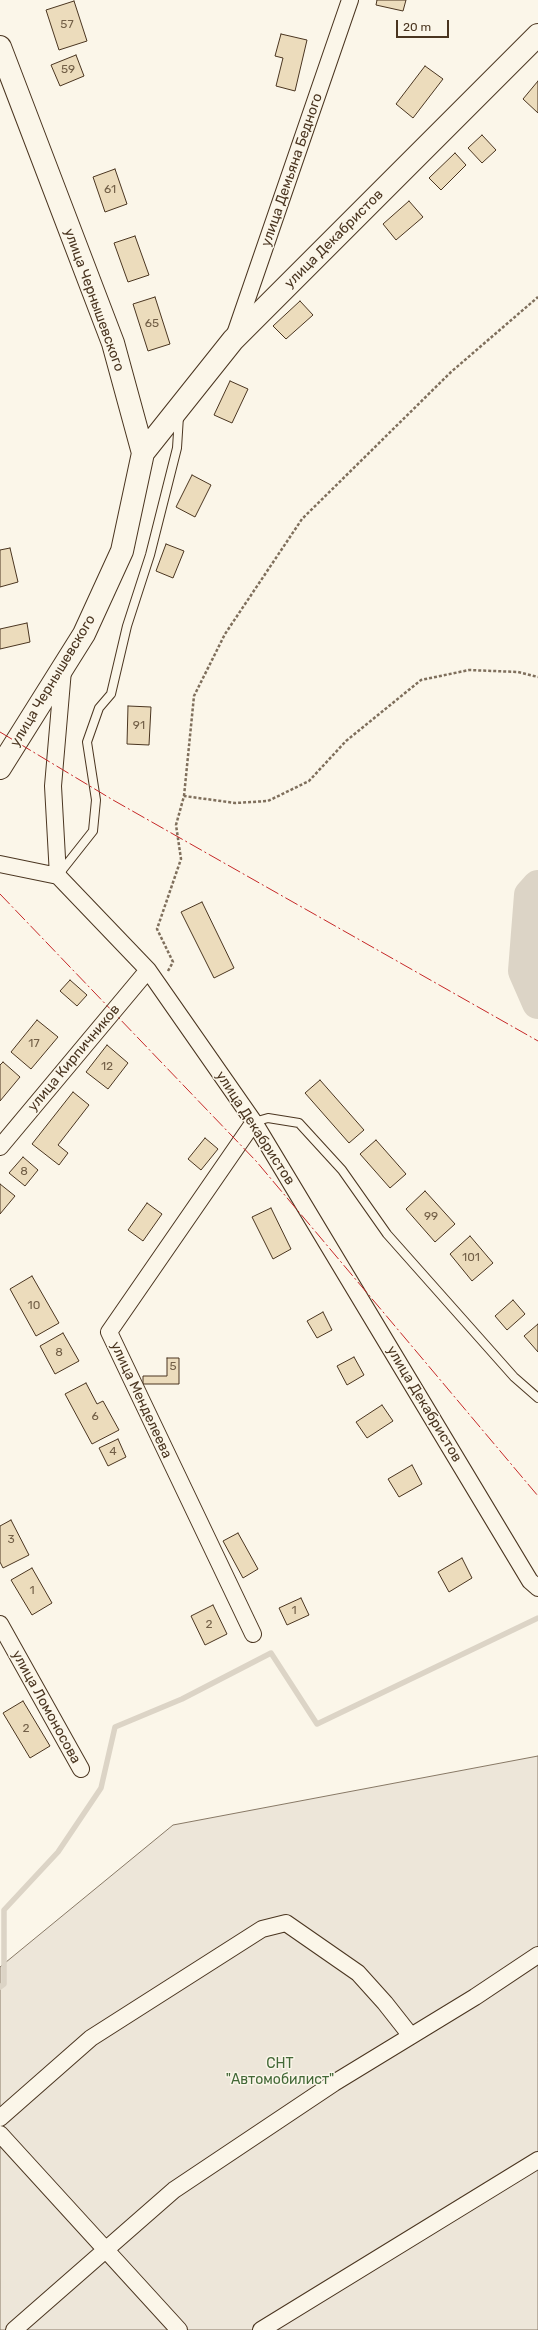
<!DOCTYPE html>
<meta charset="utf-8">
<style>
body{margin:0}
#map{position:relative;width:538px;height:2330px;overflow:hidden;background:#fbf6e9;font-family:Rubik,sans-serif}
canvas{display:block}
.scale{position:absolute;left:396px;top:20px;width:53px;height:18px;box-sizing:border-box;border:2px solid #4a3520;border-top:0;padding-left:5px;font-size:12px;line-height:14px;white-space:nowrap;color:#4a3520;-webkit-text-stroke:3px #fbf6e9;paint-order:stroke}
</style>
<div id="map">
<canvas width="538" height="2330"></canvas>
<div class="scale">20 m</div>
</div>
<script>
const ctx = document.querySelector('canvas').getContext('2d');
ctx.lineJoin = 'round';
function paint(path, color) { ctx.fillStyle = color; ctx.fill(path, 'evenodd'); }
const toPath = rows => new Path2D(rows.map(r => 'M' + r).join(''));
function strokePath(path, color, width, dash) { ctx.strokeStyle = color; ctx.lineWidth = width; ctx.lineCap = dash ? 'butt' : 'round'; ctx.setLineDash(dash || []); ctx.stroke(path); }
function write(font, color, halo, rows, align = 'center') {
  ctx.font = font + ' Rubik,sans-serif'; ctx.lineWidth = 3; ctx.setLineDash([]); ctx.textBaseline = 'middle'; ctx.strokeStyle = halo; ctx.fillStyle = color; for (const [text, x, y, turn = 0] of rows) {
    ctx.save(); ctx.translate(x, y); ctx.rotate((+turn || 0) * Math.PI / 180); ctx.textAlign = isNaN(turn) ? turn : align; if (halo) ctx.strokeText(text, 0, 0); ctx.fillText(text, 0, 0); ctx.restore();
  }
}
const green = toPath([
 [538,1756,538,2330,0,2330,0,1967,173,1825,538,1756]
]);
const stream = toPath([
 [0,1987,4,1984,4,1910,58,1852,101,1788,115,1727,182,1699,271,1653,317,1724,538,1618]
]);
const river = toPath([
 [538,886,530,895,524,971,538,1003]
]);
const building = toPath([
 [377,0,406,0,403,11,376,5,377,0],
 [74,1,87,41,59,50,46,10,74,1],
 [281,34,307,40,295,91,276,86,283,58,275,56,281,34],
 [76,55,84,76,60,86,51,65,76,55],
 [425,66,443,79,413,118,396,104,425,66],
 [538,81,538,113,523,99,538,81],
 [482,135,496,150,482,163,468,148,482,135],
 [455,153,466,165,441,190,429,178,455,153],
 [115,169,127,204,105,212,93,177,115,169],
 [409,201,423,217,396,240,383,224,409,201],
 [135,236,149,275,128,282,114,243,135,236],
 [155,297,170,344,148,351,133,304,155,297],
 [300,301,313,315,286,339,273,326,300,301],
 [230,381,248,389,232,423,214,415,230,381],
 [192,475,211,485,195,517,176,507,192,475],
 [166,544,184,551,173,578,156,571,166,544],
 [10,548,18,582,0,587,0,550,10,548],
 [27,623,30,642,0,649,0,629,27,623],
 [128,706,151,707,149,745,127,744,128,706],
 [202,902,234,968,214,978,181,912,202,902],
 [70,980,87,995,77,1006,60,991,70,980],
 [37,1020,58,1037,31,1069,11,1052,37,1020],
 [107,1045,128,1063,108,1089,86,1072,107,1045],
 [3,1062,20,1077,0,1101,0,1065,3,1062],
 [320,1080,364,1130,349,1143,305,1093,320,1080],
 [73,1092,89,1105,58,1145,68,1153,59,1165,32,1144,73,1092],
 [205,1138,218,1149,201,1170,188,1159,205,1138],
 [376,1140,406,1174,390,1188,360,1154,376,1140],
 [23,1157,38,1170,25,1186,9,1173,23,1157],
 [0,1184,15,1196,0,1214,0,1184],
 [425,1191,455,1224,435,1242,406,1209,425,1191],
 [147,1203,162,1214,143,1241,128,1230,147,1203],
 [271,1208,291,1249,273,1259,252,1217,271,1208],
 [470,1236,493,1263,472,1281,450,1254,470,1236],
 [32,1276,59,1323,36,1336,10,1289,32,1276],
 [513,1300,525,1314,507,1330,495,1316,513,1300],
 [323,1312,332,1330,317,1338,307,1321,323,1312],
 [538,1324,538,1352,524,1336,538,1324],
 [63,1333,79,1361,55,1374,40,1346,63,1333],
 [354,1357,364,1375,347,1385,337,1366,354,1357],
 [167,1358,179,1358,179,1384,143,1384,143,1376,167,1376,167,1358],
 [86,1383,97,1404,103,1401,119,1430,92,1444,65,1394,86,1383],
 [382,1405,393,1421,367,1438,356,1422,382,1405],
 [118,1439,126,1457,108,1466,99,1448,118,1439],
 [412,1465,422,1484,399,1497,388,1479,412,1465],
 [11,1520,29,1555,3,1568,0,1562,0,1526,11,1520],
 [238,1533,258,1569,243,1578,223,1541,238,1533],
 [462,1558,472,1578,449,1592,438,1572,462,1558],
 [32,1568,52,1603,32,1615,11,1580,32,1568],
 [301,1598,309,1615,287,1625,279,1608,301,1598],
 [213,1605,227,1634,205,1645,191,1616,213,1605],
 [23,1701,50,1746,30,1758,3,1713,23,1701]
]);
const path = toPath([
 [184,796,194,696,225,634,302,519,451,372,538,297],
 [168,971,173,962,157,929,181,859,176,825,184,796,235,803,268,801,309,781,346,741,421,680,469,670,518,672,538,677]
]);
const lane = toPath([
 [59,874,93,831,96,800,87,742,99,708,111,694,127,626,150,555,177,448,179,416],
 [254,1122,268,1118,299,1123,342,1170,387,1234,514,1377,538,1398]
]);
const street = toPath([
 [234,337,350,0],
 [63,670,53,786,58,876,148,970,254,1122,530,1581,538,1588],
 [0,864,58,876],
 [0,1147,148,970],
 [0,1624,81,1769],
 [253,1634,109,1332,254,1122],
 [0,2118,91,2038,262,1929,286,1923,358,1973,385,2003,411,2036],
 [0,2134,179,2330],
 [14,2330,174,2190,334,2083,475,1997,538,1955],
 [261,2330,538,2160]
]);
const secondary = toPath([
 [0,47,113,343,143,453,122,551,84,634,0,768],
 [143,453,233,340,538,35]
]);
const power = toPath([
 [0,732,113,800,538,1041],
 [0,894,256,1161,538,1496]
]);
const numberNames = [
 ["57",67,25],
 ["59",68,70],
 ["61",110,190],
 ["65",152,324],
 ["91",139,726],
 ["17",34,1044],
 ["12",107,1067],
 ["8",24,1172],
 ["99",431,1217],
 ["101",471,1258],
 ["10",34,1306],
 ["8",59,1353],
 ["5",173,1367],
 ["6",95,1417],
 ["4",113,1452],
 ["3",11,1540],
 ["1",32,1591],
 ["1",294,1611],
 ["2",209,1625],
 ["2",26,1729]
];
const streetNames = [
 ["улица Демьяна Бедного",292,170,-71],
 ["улица Декабристов",334,239,-45],
 ["улица Чернышевского",94,300,70],
 ["улица Чернышевского",53,681,-59],
 ["улица Кирпичников",74,1058,-50],
 ["улица Декабристов",255,1128,57],
 ["улица Менделеева",141,1400,65],
 ["улица Декабристов",424,1404,59],
 ["улица Ломоносова",46,1707,61]
];
const parkNames = [
 ["СНТ",280,2064],
 ["\"Автомобилист\"",280,2080]
];
paint(green, '#ede6d9');
strokePath(green, '#887966', 1);
strokePath(stream, '#dcd4c6', 5.5);
strokePath(river, '#dcd4c6', 32);
paint(building, '#ecdcbc');
strokePath(building, '#4a3520', 1);
strokePath(lane, '#4a3520', 10);
strokePath(street, '#4a3520', 18);
strokePath(secondary, '#4a3520', 24);
strokePath(path, '#7f6f5c', 2.5, [3, 2]);
strokePath(lane, '#fbf6e9', 8);
strokePath(street, '#fbf6e9', 16);
strokePath(secondary, '#fbf6e9', 22);
strokePath(power, '#c62828', 1, [14, 3, 2, 3]);
write('12px', '#725f47', null, numberNames);
write('14px', '#4a3520', '#fbf6e9', streetNames);
write('14px', '#436837', '#fbf6e9', parkNames);
</script>
